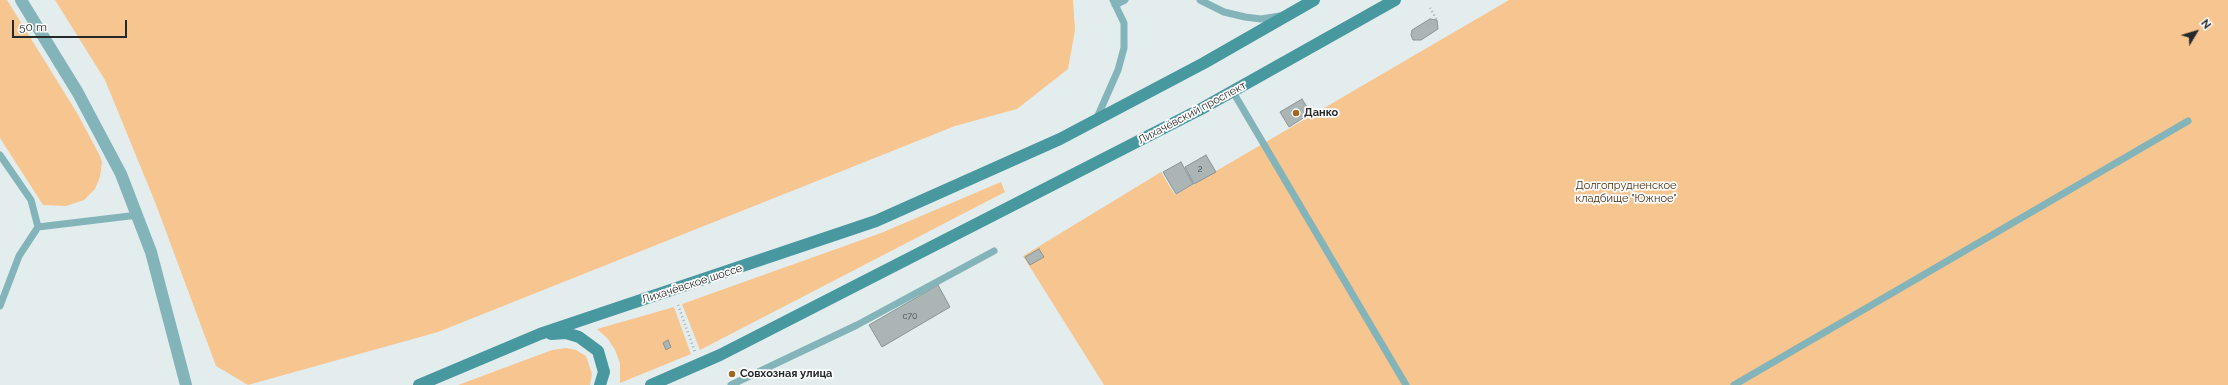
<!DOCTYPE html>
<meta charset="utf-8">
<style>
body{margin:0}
#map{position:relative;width:2228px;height:385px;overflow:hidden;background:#e4edee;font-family:Raleway,sans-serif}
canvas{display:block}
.north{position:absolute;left:2176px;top:12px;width:40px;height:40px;-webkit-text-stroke:3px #fff;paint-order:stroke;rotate:52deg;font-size:11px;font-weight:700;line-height:16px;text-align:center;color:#252929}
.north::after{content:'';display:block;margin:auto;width:14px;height:18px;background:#252929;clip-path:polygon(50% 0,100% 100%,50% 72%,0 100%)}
.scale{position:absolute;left:12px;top:20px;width:115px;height:18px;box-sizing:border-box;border:2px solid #252929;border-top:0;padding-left:5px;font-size:12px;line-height:14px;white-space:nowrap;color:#252929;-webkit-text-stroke:3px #fff;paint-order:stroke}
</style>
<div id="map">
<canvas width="2228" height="385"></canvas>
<div class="north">N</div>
<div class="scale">50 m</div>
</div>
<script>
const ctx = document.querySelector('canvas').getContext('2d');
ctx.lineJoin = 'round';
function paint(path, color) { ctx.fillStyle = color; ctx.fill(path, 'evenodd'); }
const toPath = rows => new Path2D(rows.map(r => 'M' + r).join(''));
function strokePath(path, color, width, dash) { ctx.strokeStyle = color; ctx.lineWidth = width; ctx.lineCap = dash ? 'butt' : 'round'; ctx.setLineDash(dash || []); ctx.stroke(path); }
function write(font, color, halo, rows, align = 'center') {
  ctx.font = font + ' Raleway,sans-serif'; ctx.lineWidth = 3.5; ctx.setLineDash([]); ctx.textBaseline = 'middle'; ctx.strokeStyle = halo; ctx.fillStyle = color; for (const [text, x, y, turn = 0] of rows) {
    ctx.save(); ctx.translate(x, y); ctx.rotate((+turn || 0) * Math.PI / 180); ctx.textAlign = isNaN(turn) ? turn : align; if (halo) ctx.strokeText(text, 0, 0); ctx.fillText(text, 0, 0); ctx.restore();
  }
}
const green = toPath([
 [0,0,7,0,77,113,99,154,102,162,100,177,95,189,84,200,66,206,43,205,0,138],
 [55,0,1073,0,1075,30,1068,69,1017,109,955,126,438,332,248,385,216,366,155,202,105,80],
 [1509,0,2228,0,2228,385,1104,385,1023,256,1161,172,1175,195],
 [1001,182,1005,192,700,350,682,304,881,233],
 [674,307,691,354,620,383,620,363,615,350,608,339,597,329],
 [566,348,576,350,586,356,592,374,590,385,458,385,552,350]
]);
const building = toPath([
 [1430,19,1437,20,1438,29,1421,40,1413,40,1411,35,1412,30,1430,19],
 [1302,99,1311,113,1289,127,1280,112,1302,99],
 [1206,155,1216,172,1194,184,1185,167,1206,155],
 [1181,162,1193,184,1176,194,1163,172,1181,162],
 [1039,249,1044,257,1030,265,1025,257,1039,249],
 [938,285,950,307,882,347,869,325,938,285],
 [668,340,671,347,666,350,663,343,668,340]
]);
const path = toPath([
 [1428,26,1437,20,1430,8],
 [678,305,695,352]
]);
const service = toPath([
 [1200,0,1224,12,1245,17,1261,19,1280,16],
 [1115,5,1125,0],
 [1233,92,1406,385],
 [1096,120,1118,70,1124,48,1124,23,1113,0],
 [0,155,31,200,38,227,19,256,0,306],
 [38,227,138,215],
 [731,385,857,325,994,251],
 [1734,385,2188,121]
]);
const minor = toPath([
 [21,0,78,93,121,174,151,252,186,385]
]);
const secondary = toPath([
 [551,334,566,333,579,337,598,351,604,372,600,385],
 [419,385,540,334,876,221,1060,139,1204,63,1314,0],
 [651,385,720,355,1201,109,1395,0]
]);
const markers = [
 [1296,113,4,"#9f6823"],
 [732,374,4,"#9f6823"]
];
const numberNames = [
 ["2",1200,169],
 ["с70",910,316]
];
const streetNames = [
 ["Лихачёвский проспект",1192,113,-28],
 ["Лихачёвское шоссе",692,284,-18]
];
const poiNames = [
 ["Данко",1304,113],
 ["Совхозная улица",740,374]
];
const parkNames = [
 ["Долгопрудненское",1626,186],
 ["кладбище \"Южное\"",1626,199]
];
paint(green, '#f7c590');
paint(building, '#acb5b6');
strokePath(building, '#8b9495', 1);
strokePath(path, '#a7aeaf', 2.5, [1, 3]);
strokePath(service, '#83b4b9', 7);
strokePath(minor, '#83b4b9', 12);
strokePath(secondary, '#4898a0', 12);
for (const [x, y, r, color] of markers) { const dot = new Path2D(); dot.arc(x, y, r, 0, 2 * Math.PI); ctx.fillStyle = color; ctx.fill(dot); strokePath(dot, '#fff', 1.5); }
write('9px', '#474c4c', null, numberNames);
write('11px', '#252929', '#fff', streetNames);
write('bold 11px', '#252929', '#fff', poiNames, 'left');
write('11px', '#472e0f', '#fff', parkNames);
</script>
